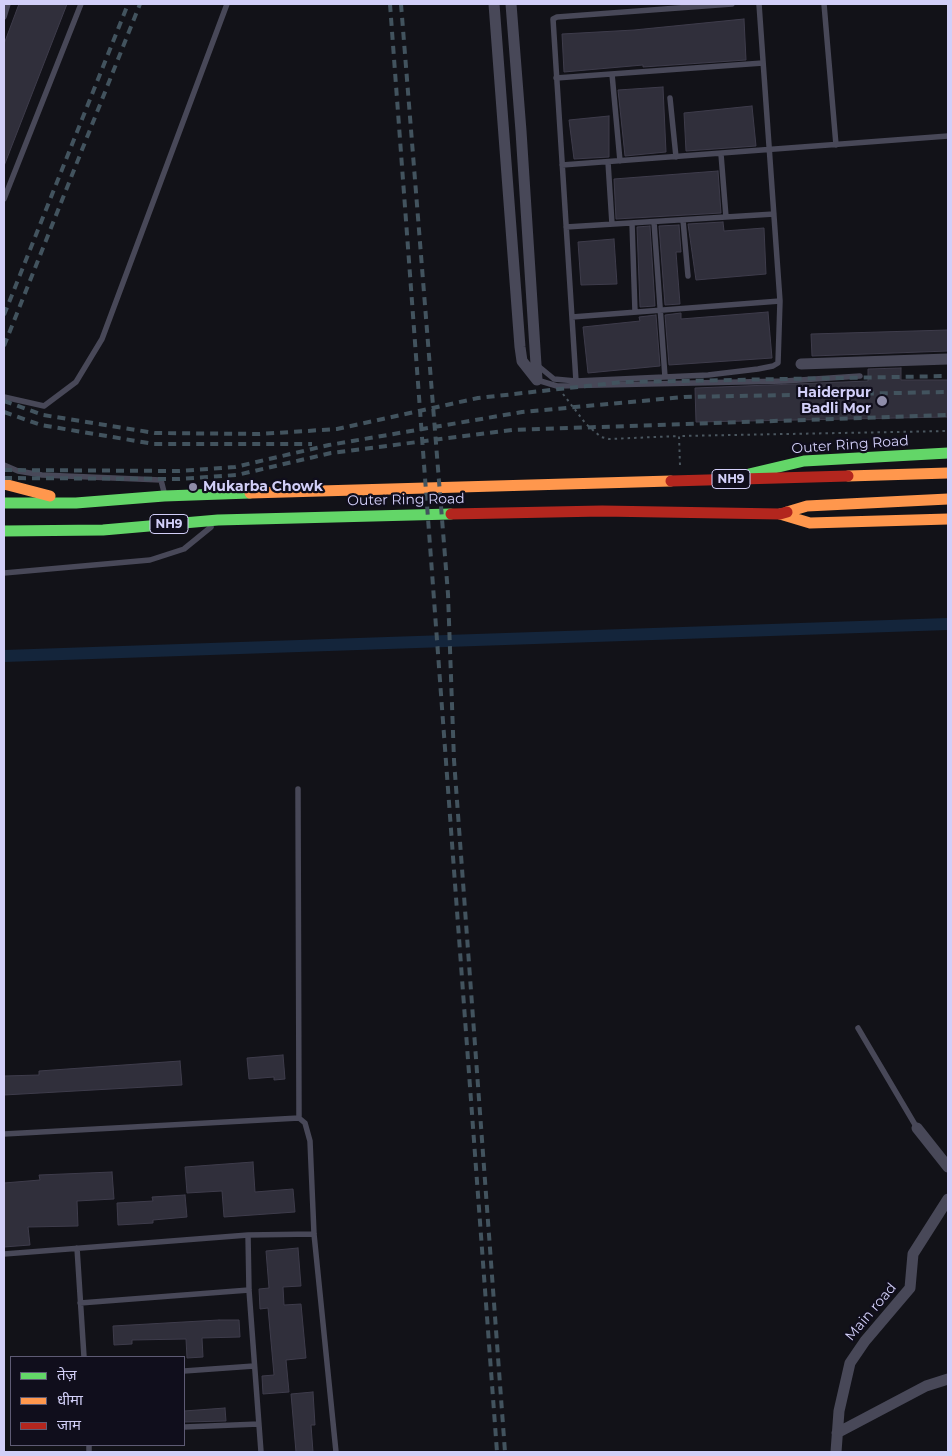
<!DOCTYPE html>
<meta charset="utf-8">
<style>
body{margin:0}
#map{position:relative;width:952px;height:1456px;overflow:hidden;background:#121218;font-family:Montserrat,"Noto Sans Devanagari",sans-serif}
canvas{display:block}
.frame{position:absolute;inset:0;border:5px solid #d2cff8;pointer-events:none}
.legend{position:absolute;left:10px;top:1356px;width:175px;height:90px;box-sizing:border-box;background:#100e1c;border:1px solid #5e5b74;margin:0;padding:6px 9px;list-style:none;font-size:15px;color:#d2cff8}
.legend li{display:flex;align-items:center;gap:10px;height:25px}
.legend b{width:25px;border:1px solid #5e5b74}
</style>
<div id="map">
<canvas width="952" height="1456"></canvas>
<div class="frame"></div>
<ul class="legend">
<li><b style="height:6px;background:#63d668"></b>तेज़</li>
<li><b style="height:6px;background:#ff974d"></b>धीमा</li>
<li><b style="height:6px;background:#b3261e"></b>जाम</li>
</ul>
</div>
<script>
const ctx = document.querySelector('canvas').getContext('2d');
ctx.lineJoin = 'round';
const toPath = rows => new Path2D(rows.map(r => 'M' + r).join(''));
function strokePath(path, color, width, dash) { ctx.strokeStyle = color; ctx.lineWidth = width; ctx.lineCap = dash ? 'butt' : 'round'; ctx.setLineDash(dash || []); ctx.stroke(path); }
function paint(path, color) { ctx.fillStyle = color; ctx.fill(path, 'evenodd'); }
function write(font, color, halo, rows, align = 'center') {
  ctx.font = font + ' Montserrat,sans-serif'; ctx.lineWidth = 4.5; ctx.setLineDash([]); ctx.textBaseline = 'middle'; ctx.strokeStyle = halo; ctx.fillStyle = color; for (const [text, x, y, turn = 0] of rows) {
    ctx.save(); ctx.translate(x, y); ctx.rotate((+turn || 0) * Math.PI / 180); ctx.textAlign = isNaN(turn) ? turn : align; if (halo) ctx.strokeText(text, 0, 0); ctx.fillText(text, 0, 0); ctx.restore();
  }
}
const canal = toPath([
 [4,656,948,624]
]);
const building = toPath([
 [19,4,67,4,4,166,4,44,19,4],
 [744,19,746,60,643,67,643,65,564,72,562,34,634,30,744,19],
 [663,87,666,152,625,156,618,90,663,87],
 [752,106,756,146,686,151,684,113,752,106],
 [609,116,609,157,574,159,569,120,609,116],
 [718,171,721,213,616,219,614,179,718,171],
 [723,222,724,231,764,228,766,274,696,280,688,224,723,222],
 [679,225,681,252,676,252,680,304,665,305,659,226,679,225],
 [650,226,655,306,640,307,637,227,650,226],
 [614,239,617,284,581,285,578,242,614,239],
 [768,312,772,358,669,365,665,315,681,313,681,319,768,312],
 [656,315,660,366,588,373,583,327,640,321,639,317,656,315],
 [948,330,948,351,812,356,811,334,948,330],
 [901,368,901,380,948,380,948,417,696,422,695,388,868,381,868,369,901,368],
 [283,1055,285,1079,274,1080,274,1077,249,1079,247,1058,283,1055],
 [180,1061,182,1085,4,1095,4,1076,39,1075,39,1071,180,1061],
 [253,1162,255,1192,293,1189,295,1212,224,1217,222,1191,187,1193,185,1167,253,1162],
 [112,1172,114,1199,77,1201,78,1226,28,1227,30,1245,4,1247,4,1183,40,1180,39,1175,112,1172],
 [185,1195,187,1217,153,1220,153,1223,118,1225,117,1203,153,1201,152,1197,185,1195],
 [298,1248,301,1286,283,1287,284,1305,301,1304,306,1358,286,1360,289,1392,263,1394,262,1376,274,1375,268,1308,260,1309,259,1289,269,1288,266,1251,298,1248],
 [219,1320,239,1320,240,1337,202,1338,203,1357,187,1358,186,1339,132,1340,132,1344,114,1345,113,1326,219,1320],
 [313,1392,315,1425,311,1425,313,1452,296,1452,291,1394,313,1392],
 [225,1408,226,1421,184,1422,184,1411,225,1408]
]);
const path = toPath([
 [563,394,586,424,601,437,609,439,679,436],
 [680,465,679,436,948,431]
]);
const lane = toPath([
 [824,4,836,145],
 [4,17,8,4],
 [612,74,620,161],
 [556,78,763,63],
 [670,98,676,157],
 [721,154,726,217],
 [608,162,612,224],
 [562,165,948,136],
 [4,199,81,4],
 [683,220,688,276],
 [654,222,665,377],
 [632,223,635,312],
 [566,227,774,214],
 [572,317,780,301],
 [537,365,554,379,576,381,708,375,758,369,773,366,778,363,780,301,759,4],
 [537,380,557,386,785,381,860,376],
 [576,381,553,19,557,17,732,4],
 [4,397,44,406,76,382,102,339,227,4],
 [4,465,18,471,42,475,161,480,164,492],
 [4,573,150,560,184,549,211,527],
 [298,789,299,1118],
 [858,1028,917,1128],
 [4,1134,299,1118,305,1123,310,1141,314,1234,336,1452],
 [248,1235,249,1290,261,1452],
 [77,1248,84,1357],
 [4,1254,248,1235,314,1234],
 [80,1303,249,1290],
 [184,1371,254,1366],
 [184,1427,259,1424],
 [89,1445,89,1452]
]);
const street = toPath([
 [494,4,520,347,522,361,537,380],
 [511,4,521,131,537,380],
 [801,364,948,359],
 [917,1128,948,1167],
 [837,1433,926,1386,948,1379],
 [836,1452,839,1411,850,1363,865,1341,910,1288,913,1254,948,1199]
]);
const fast = toPath([
 [749,474,804,461,948,453],
 [4,503,76,503,164,496,250,493],
 [4,531,103,530,218,520,451,514]
]);
const slow = toPath([
 [848,476,948,473],
 [4,484,50,496],
 [250,493,671,481],
 [787,512,807,506,948,499],
 [780,514,810,523,948,519]
]);
const jam = toPath([
 [671,481,848,476],
 [451,514,602,511,780,514,787,512]
]);
const rail = toPath([
 [390,4,497,1452],
 [401,4,448,594,454,760,505,1452],
 [4,315,128,4],
 [4,346,140,4],
 [4,401,43,415,155,433,260,434,337,429,478,398,623,382,948,376],
 [4,412,41,425,154,444,312,444],
 [4,470,179,471,235,467,329,445,522,412,684,397,948,392],
 [4,478,179,479,237,475,331,453,512,430,948,415]
]);
const markers = [
 [882,401,6,"#8f8daa"],
 [193,487,5,"#8f8daa"]
];
const shields = [
 [731,479,38],
 [169,524,38]
];
const shieldNames = [
 ["NH9",731,479],
 ["NH9",169,524]
];
const poiNames = [
 ["Haiderpur",871,393],
 ["Badli Mor",871,409],
 ["Mukarba Chowk",203,487,"left"]
];
const streetNames = [
 ["Outer Ring Road",850,445,-4],
 ["Outer Ring Road",406,500,-1],
 ["Main road",871,1312,-50]
];
strokePath(canal, '#14253b', 12);
paint(building, '#302f3b');
strokePath(building, '#3e3c4b', 1);
strokePath(path, '#4a565f', 2, [2.5, 4]);
strokePath(lane, '#484858', 5.5);
strokePath(street, '#484858', 11);
strokePath(fast, '#63d668', 11);
strokePath(slow, '#ff974d', 11);
strokePath(jam, '#b3261e', 11);
strokePath(rail, '#42535e', 4, [8, 6]);
for (const [x, y, r, color] of markers) { const dot = new Path2D(); dot.arc(x, y, r, 0, 2 * Math.PI); ctx.fillStyle = color; ctx.fill(dot); strokePath(dot, '#100e1c', 2); }
for (const [x, y, w] of shields) { const box = new Path2D(); box.roundRect(x - w / 2, y - 9.5, w, 19, 4); ctx.fillStyle = '#100e1c'; ctx.fill(box); strokePath(box, '#d2cff8', 1); }
write('bold 12px', '#d2cff8', null, shieldNames);
write('bold 14px', '#d2cff8', '#100e1c', poiNames, 'right');
write('14px', '#d2cff8', '#100e1c', streetNames);
</script>
